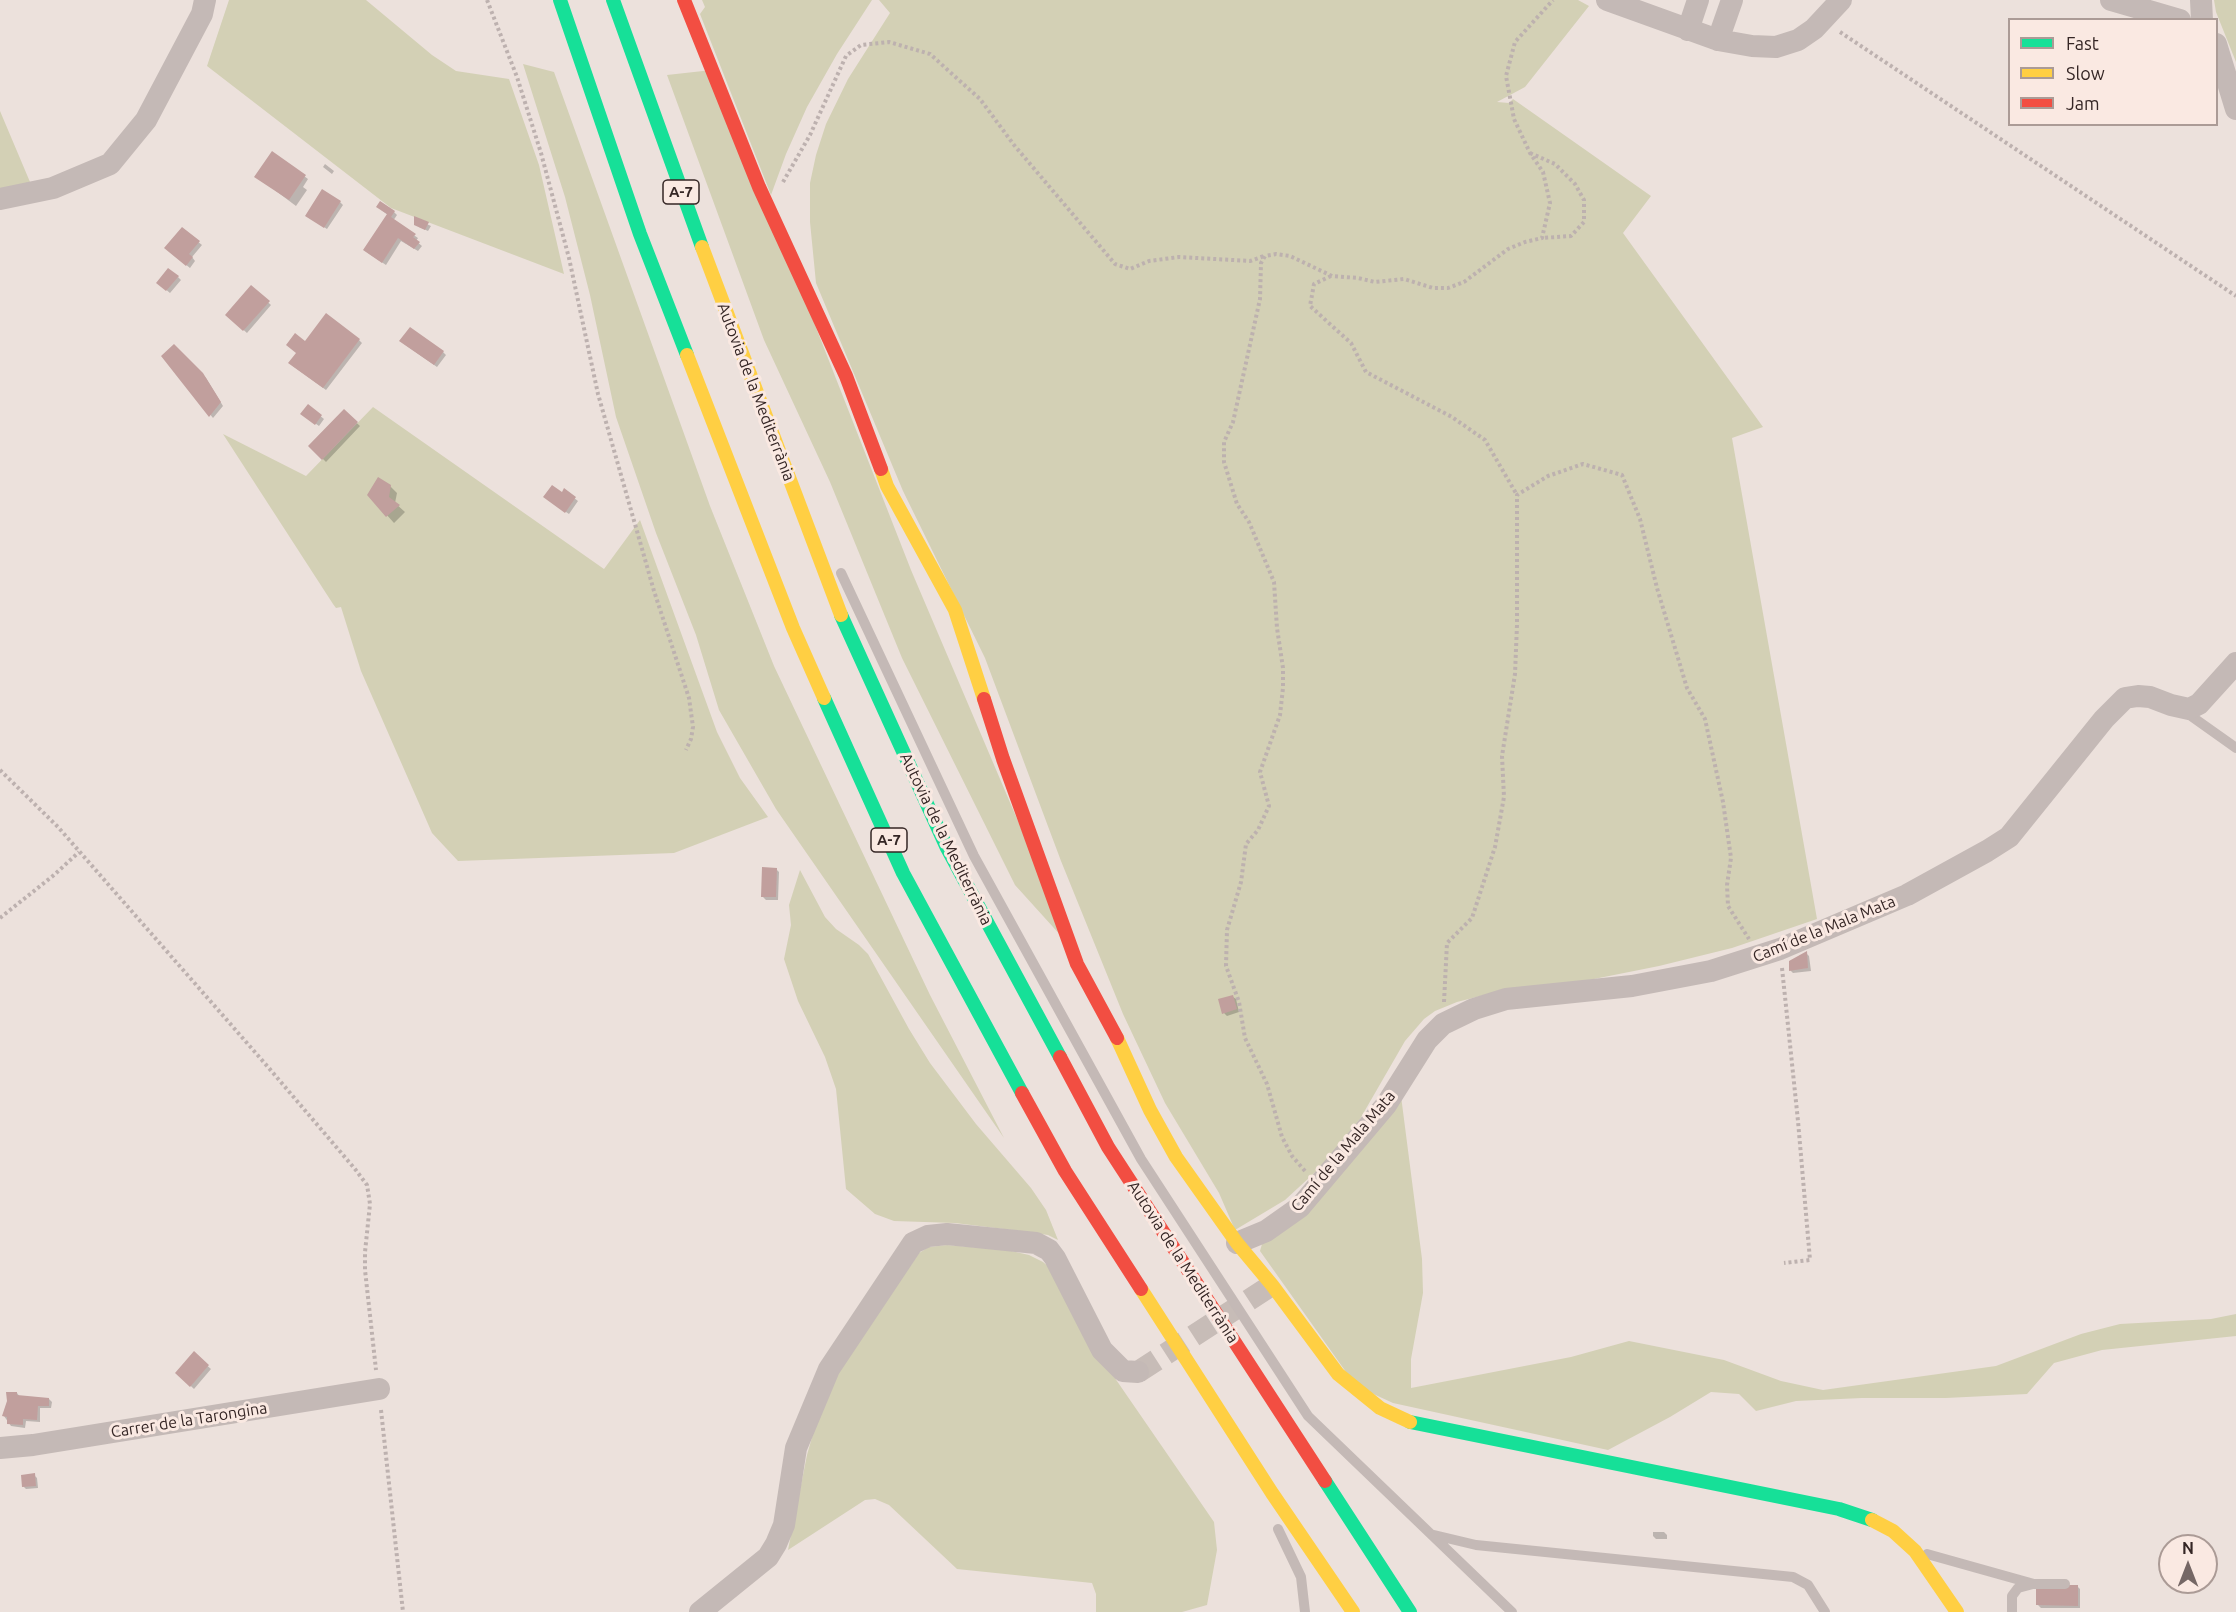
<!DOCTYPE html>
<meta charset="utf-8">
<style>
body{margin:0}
#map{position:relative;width:2236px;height:1612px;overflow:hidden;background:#ece1dc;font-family:Ubuntu,sans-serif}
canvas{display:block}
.legend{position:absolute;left:2008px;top:18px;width:210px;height:108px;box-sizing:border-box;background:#fae9e2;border:2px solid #ab9b96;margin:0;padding:8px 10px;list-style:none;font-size:18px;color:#352625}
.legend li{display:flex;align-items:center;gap:12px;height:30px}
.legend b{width:30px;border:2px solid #ab9b96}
.north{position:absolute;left:2158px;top:1534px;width:60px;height:60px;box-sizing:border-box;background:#fae9e2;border:2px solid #ab9b96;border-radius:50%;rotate:0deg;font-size:16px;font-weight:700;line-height:24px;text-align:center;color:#352625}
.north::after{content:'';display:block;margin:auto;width:21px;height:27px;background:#756765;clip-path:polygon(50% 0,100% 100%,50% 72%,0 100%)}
</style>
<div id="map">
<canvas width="2236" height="1612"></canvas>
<ul class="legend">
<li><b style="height:8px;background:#16e098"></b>Fast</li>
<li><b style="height:8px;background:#ffcf43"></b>Slow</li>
<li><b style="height:8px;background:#f24e42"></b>Jam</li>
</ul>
<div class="north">N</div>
</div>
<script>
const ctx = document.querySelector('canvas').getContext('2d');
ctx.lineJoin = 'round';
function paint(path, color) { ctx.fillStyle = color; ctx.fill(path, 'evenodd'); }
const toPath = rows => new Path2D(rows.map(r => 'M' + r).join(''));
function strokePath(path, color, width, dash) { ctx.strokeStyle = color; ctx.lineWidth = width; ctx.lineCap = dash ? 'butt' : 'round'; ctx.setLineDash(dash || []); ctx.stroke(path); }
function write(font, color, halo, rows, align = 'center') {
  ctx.font = font + ' Ubuntu,sans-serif'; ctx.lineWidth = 6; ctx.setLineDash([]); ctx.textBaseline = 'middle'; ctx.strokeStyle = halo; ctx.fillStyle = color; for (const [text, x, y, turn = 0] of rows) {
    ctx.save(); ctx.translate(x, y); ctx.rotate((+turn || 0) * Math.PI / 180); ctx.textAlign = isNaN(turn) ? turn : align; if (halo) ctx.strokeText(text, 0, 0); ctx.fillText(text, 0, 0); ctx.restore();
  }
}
const green = toPath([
 [229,0,366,0,432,55,456,71,509,79,539,165,564,274,391,208,207,66],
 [702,0,872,0,837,54,807,107,786,154,771,195,700,14,705,7],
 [879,0,1578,0,1589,6,1525,87,1497,102,1509,103,1513,99,1651,196,1623,233,1763,427,1732,438,1817,919,1732,948,1659,966,1579,982,1500,991,1457,1002,1435,1011,1424,1019,1405,1041,1360,1119,1323,1165,1285,1200,1235,1230,1219,1193,1165,1103,1123,1014,1061,861,985,658,903,491,816,283,810,222,810,183,816,155,826,124,848,79,890,13],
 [2214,0,2236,0,2236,62,2216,12],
 [523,64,554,72,710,506,774,666,930,995,1004,1138,776,809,719,710,696,635,656,533,616,417,590,295,565,197],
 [712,70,775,223,911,570,1072,948,1015,885,902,658,830,482,764,340,667,75],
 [0,111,30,182,0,191],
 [373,407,604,569,640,520,717,732,740,778,768,817,674,853,458,861,432,833,361,671,341,607,336,608,333,604,223,434,306,476],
 [800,870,825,917,836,929,859,945,868,954,909,1029,930,1063,976,1124,1031,1188,1046,1210,1058,1240,1048,1235,1028,1232,955,1223,894,1221,875,1214,846,1189,836,1089,825,1057,798,1001,784,959,791,925,789,905],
 [1401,1096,1422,1259,1423,1293,1411,1359,1411,1388,1571,1357,1629,1341,1724,1360,1781,1381,1823,1390,1996,1366,2081,1334,2120,1324,2211,1319,2236,1314,2236,1336,2102,1350,2054,1363,2027,1394,1946,1398,1862,1398,1796,1401,1756,1411,1739,1394,1711,1392,1670,1417,1608,1450,1393,1403,1356,1386,1260,1251,1264,1237],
 [947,1245,1007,1250,1029,1255,1043,1262,1055,1272,1108,1368,1214,1522,1217,1550,1207,1605,1182,1612,1096,1612,1096,1594,1092,1583,957,1569,889,1505,875,1499,865,1500,788,1550,807,1455,816,1423,841,1366,919,1253,929,1247]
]);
const shadow = toPath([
 [273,153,308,179,303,187,307,190,296,206,256,176],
 [325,164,334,171,332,174,323,167],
 [340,202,343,205,327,229,310,218],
 [381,210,394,212,397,215,393,221,418,238,416,241,422,246,418,251,401,241,386,265,368,253,388,215],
 [416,219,431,226,428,231,419,227],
 [182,229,202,245,192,257,195,261,190,268,169,251],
 [178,277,181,280,170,293,158,283],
 [251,287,271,305,247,333,227,315],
 [359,340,362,343,326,390,293,366,298,353,305,343],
 [404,344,443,352,446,355,437,367],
 [174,346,206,378,223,406,213,418,163,356],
 [308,406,324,419,319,426,302,414],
 [344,411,360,426,326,462,310,446],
 [390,486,397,493,395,503,405,512,394,523,369,495],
 [565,491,578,501,569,514,548,500,562,494],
 [776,869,779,872,778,900,766,900,763,897],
 [1806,953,1809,956,1811,971,1793,973,1790,970],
 [1233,997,1236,999,1239,1012,1227,1016,1224,1013],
 [194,1354,211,1369,194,1389,177,1373],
 [17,1393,20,1397,49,1399,52,1402,51,1408,40,1408,40,1422,26,1421,25,1428,11,1426,4,1416],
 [34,1475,37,1478,38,1488,26,1489,23,1486],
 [1653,1532,1664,1532,1667,1535,1667,1539,1656,1539,1653,1536],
 [2077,1586,2080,1589,2080,1608,2041,1608,2038,1605]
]);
const building = toPath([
 [272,151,306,175,289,200,254,177],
 [322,189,341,201,324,228,305,216],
 [380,201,395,211,391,217,416,234,413,237,420,242,414,249,398,238,382,263,363,250,387,214,376,207],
 [414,216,429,222,425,230,414,225],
 [182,227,200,241,189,254,193,257,186,266,164,248],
 [168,268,179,276,166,291,156,283],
 [251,285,270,301,243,331,225,315],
 [326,313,360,339,323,388,288,363,296,353,286,345,295,333,305,341],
 [410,327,444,351,434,365,399,341],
 [174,344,203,373,221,402,209,417,161,356],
 [308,404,322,415,315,425,300,414],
 [344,409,358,422,322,460,308,446],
 [378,477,391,485,389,497,400,505,386,517,367,495],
 [552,485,562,492,564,488,576,497,565,513,543,497],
 [762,867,777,868,776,897,761,897],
 [1807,951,1808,968,1789,971,1789,961],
 [1233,995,1237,1009,1222,1014,1218,999],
 [194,1351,209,1365,190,1387,175,1373],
 [6,1392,17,1392,17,1395,49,1398,49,1406,38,1406,37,1420,23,1419,23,1425,7,1424,7,1417,2,1416,7,1401],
 [35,1473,36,1486,22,1487,21,1475],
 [2036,1585,2078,1585,2078,1606,2036,1605]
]);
const streetTunnel = toPath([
 [1138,1372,1272,1285]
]);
const path = toPath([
 [487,0,517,77,541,153,569,258,598,394,654,591,689,698,693,727,691,739,686,750],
 [1840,32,2236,296],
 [1530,153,1555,164,1575,184,1584,200,1584,222,1571,236,1542,238],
 [783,182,810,135,846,56,861,45,889,42,930,54,980,99,1014,145,1115,264,1130,269,1149,261,1179,257,1250,261,1264,256],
 [1331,276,1314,284,1310,306,1351,343,1366,372,1452,417,1485,440,1517,495],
 [0,770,58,827,268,1067,355,1169,367,1185,370,1204,365,1252,365,1270,376,1370],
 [0,918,54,875,79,852],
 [1782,968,1798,1121,1810,1260,1784,1263],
 [1444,1002,1447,943,1472,918,1495,847,1504,797,1502,756,1515,674,1517,625,1517,495,1548,476,1583,464,1622,475,1640,519,1657,588,1687,688,1705,719,1723,802,1731,858,1727,885,1728,906,1749,939],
 [1305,1171,1292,1156,1282,1137,1267,1084,1245,1038,1239,1002,1226,966,1227,930,1241,882,1246,844,1258,830,1269,806,1260,772,1280,715,1283,688,1283,668,1277,628,1274,582,1249,522,1237,504,1224,462,1224,442,1233,422,1260,299,1261,263,1265,256,1276,254,1290,256,1332,276,1358,278,1375,282,1404,279,1433,288,1448,288,1464,282,1508,249,1525,242,1542,238,1550,203,1543,172,1530,153,1514,119,1506,76,1515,42,1553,0],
 [381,1410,403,1612]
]);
const lane = toPath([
 [841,573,974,856,1141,1159,1308,1416,1512,1612],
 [2184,711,2236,748],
 [1278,1529,1301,1577,1305,1612],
 [1434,1535,1476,1545,1793,1577,1808,1585,1825,1612],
 [1927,1554,2034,1584,2065,1584],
 [2012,1612,2012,1596,2018,1588,2033,1584]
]);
const street = toPath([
 [1607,0,1718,40,1752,46,1776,47,1798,40,1814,29,1841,0],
 [2111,0,2180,20],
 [2201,0,2202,20],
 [1688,30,1698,0],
 [1718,40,1732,0],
 [2216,44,2236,109],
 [0,199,53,188,110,164,146,120,202,14,205,0],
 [1237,1243,1266,1231,1300,1207,1386,1105,1427,1040,1443,1024,1474,1009,1506,999,1632,986,1711,971,1780,949,1907,895,1987,851,2009,837,2104,719,2125,698,2138,696,2150,697,2171,705,2189,709,2199,704,2236,663],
 [0,1448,33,1445,379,1389],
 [700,1612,768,1557,776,1544,784,1525,796,1448,829,1369,913,1243,928,1236,947,1234,1036,1243,1049,1250,1055,1258,1102,1350,1123,1371,1138,1372]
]);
const fast = toPath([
 [560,0,640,234,687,355],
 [613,0,702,247],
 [841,615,947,848,1060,1057],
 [824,698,903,873,1022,1093],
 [1410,1422,1839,1509,1872,1520],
 [1325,1481,1410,1612]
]);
const slow = toPath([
 [702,247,841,615],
 [687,355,793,628,824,698],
 [881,469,887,486,955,610,984,699],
 [1117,1038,1150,1110,1176,1157,1237,1243,1272,1285,1338,1374,1380,1408,1410,1422],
 [1141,1289,1272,1493,1353,1612],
 [1872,1520,1893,1531,1915,1551,1957,1612]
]);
const jam = toPath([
 [684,0,759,187,846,376,881,469],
 [984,699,1003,759,1077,964,1117,1038],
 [1060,1057,1108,1147,1325,1481],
 [1022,1093,1065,1171,1141,1289]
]);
const shields = [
 [681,192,36],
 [889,840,36]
];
const shieldNames = [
 ["A-7",681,192],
 ["A-7",889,840]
];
const streetNames = [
 ["Autovia de la Mediterrània",756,392,69],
 ["Autovia de la Mediterrània",946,839,64],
 ["Camí de la Mala Mata",1824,929,-22],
 ["Camí de la Mala Mata",1343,1151,-50],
 ["Autovia de la Mediterrània",1183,1262,57],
 ["Carrer de la Tarongina",189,1420,-9]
];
paint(green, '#d3d0b5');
paint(shadow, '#0003');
paint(building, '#c19f9d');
strokePath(streetTunnel, '#c7bcb7', 22, [22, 11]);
strokePath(path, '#bdb1af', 4, [3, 3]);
strokePath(lane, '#c4b9b6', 10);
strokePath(street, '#c4b9b6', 22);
strokePath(fast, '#16e098', 14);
strokePath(slow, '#ffcf43', 14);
strokePath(jam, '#f24e42', 14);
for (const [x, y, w] of shields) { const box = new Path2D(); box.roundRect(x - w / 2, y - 12, w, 24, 4.5); ctx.fillStyle = '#fae9e2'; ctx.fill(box); strokePath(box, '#352625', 1.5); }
write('bold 15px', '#352625', null, shieldNames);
write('16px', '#352625', '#fae9e2', streetNames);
</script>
